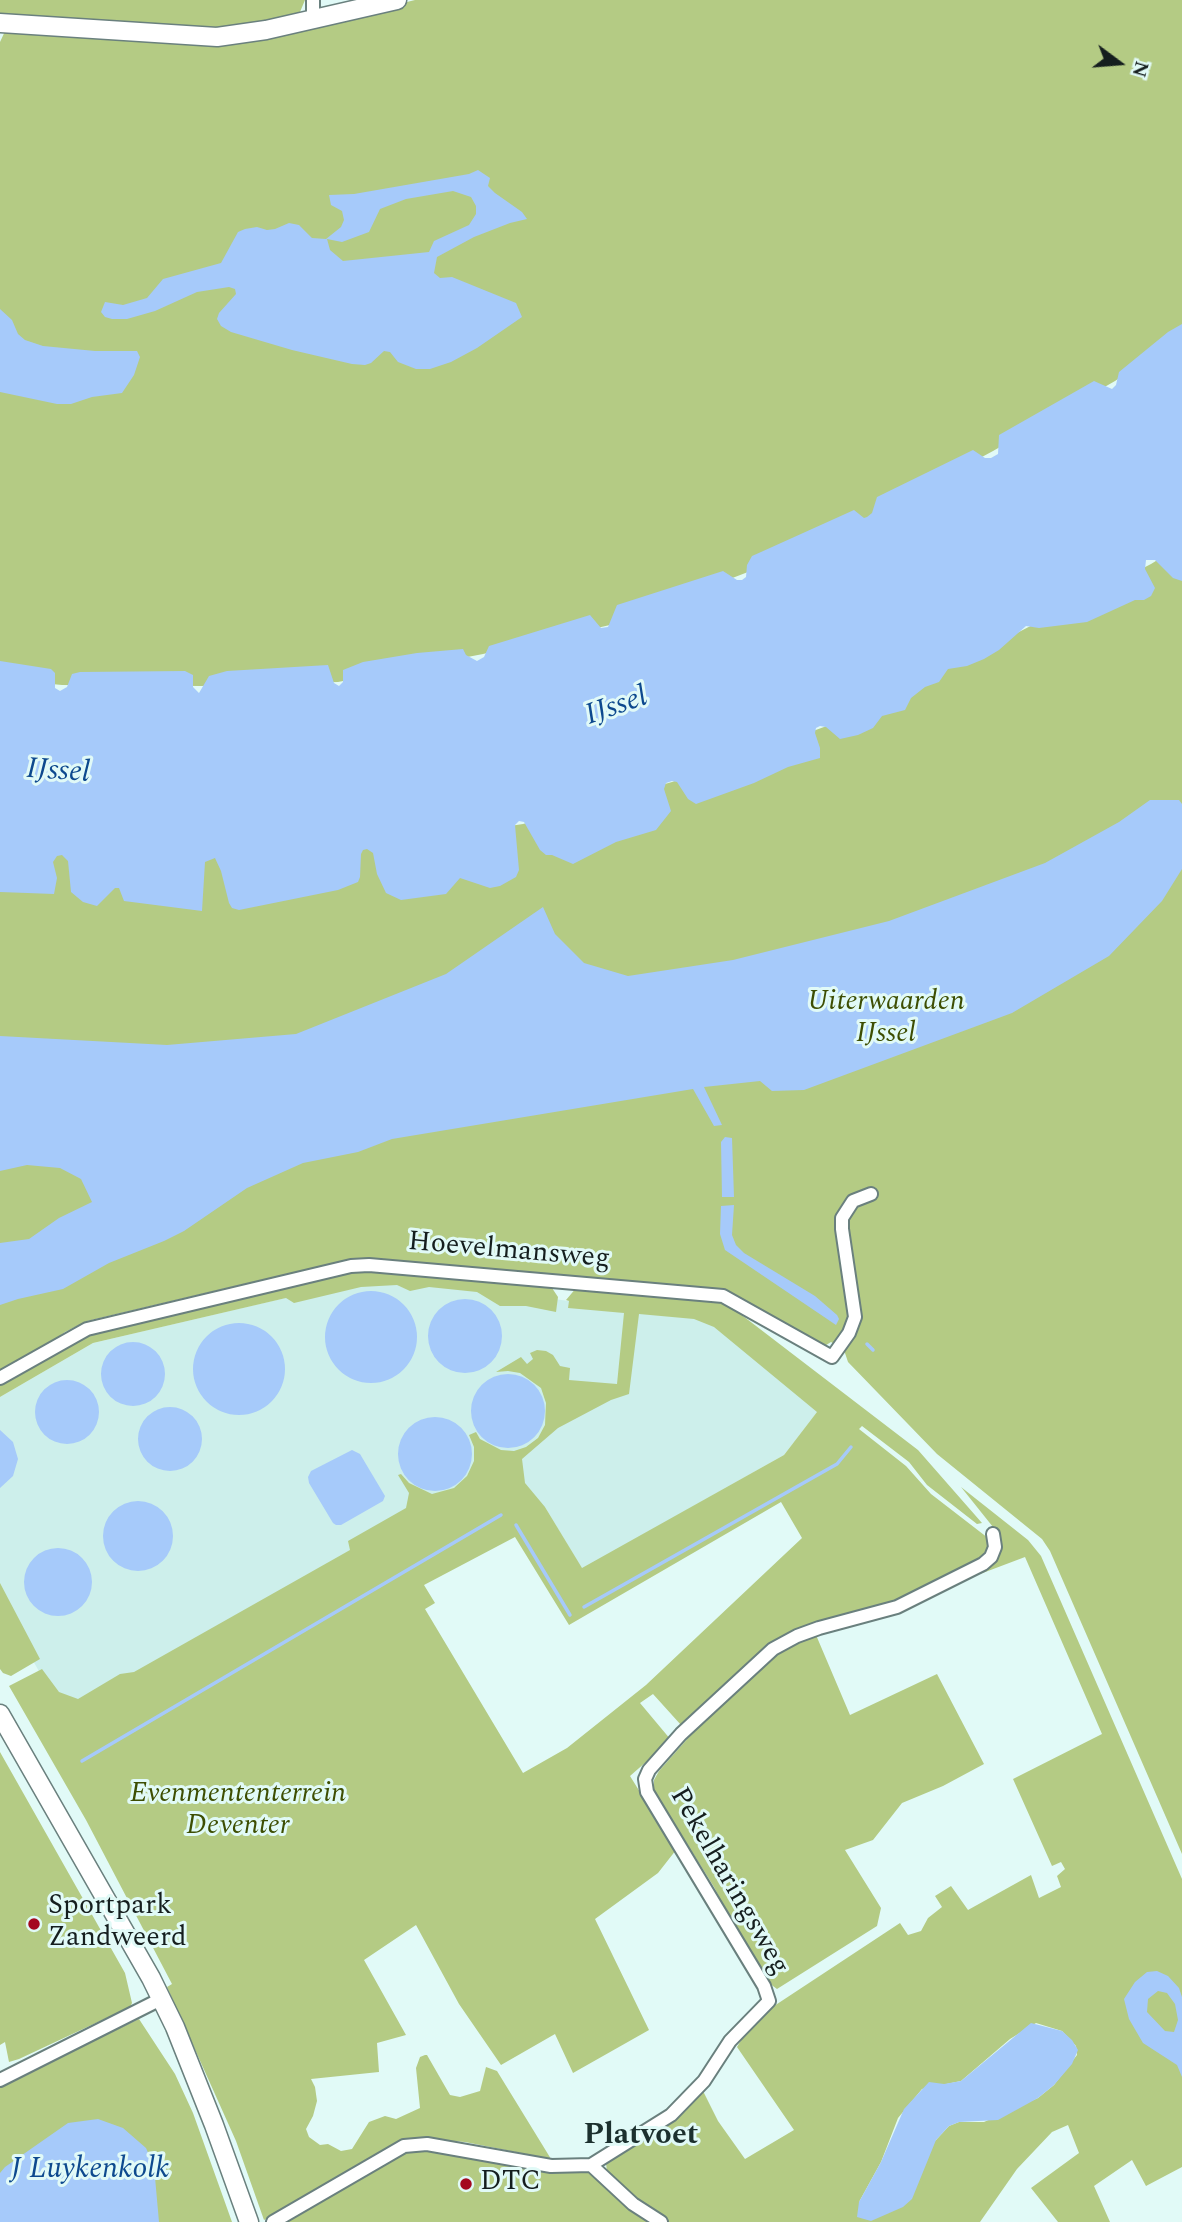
<!DOCTYPE html>
<style>
body{margin:0}
#map{position:relative;width:1182px;height:2222px;overflow:hidden;background:#e1faf7;font-family:Spectral,serif}
canvas{display:block}
.north{position:absolute;left:1084px;top:28px;width:70px;height:70px;-webkit-text-stroke:5px #e1faf7;paint-order:stroke;rotate:106deg;font-size:19px;font-weight:700;line-height:28px;text-align:center;color:#151e1e}
.north::after{content:'';display:block;margin:auto;width:24px;height:32px;background:#151e1e;clip-path:polygon(50% 0,100% 100%,50% 72%,0 100%)}
</style>
<div id="map">
<canvas width="1182" height="2222"></canvas>
<div class="north">N</div>
</div>
<script>
const ctx = document.querySelector('canvas').getContext('2d');
ctx.lineJoin = 'round';
function paint(path, color) { ctx.fillStyle = color; ctx.fill(path, 'evenodd'); }
const toPath = rows => new Path2D(rows.map(r => 'M' + r).join(''));
function strokePath(path, color, width, dash) { ctx.strokeStyle = color; ctx.lineWidth = width; ctx.lineCap = dash ? 'butt' : 'round'; ctx.setLineDash(dash || []); ctx.stroke(path); }
function write(font, color, halo, rows, align = 'center') {
  ctx.font = font + ' Spectral,serif'; ctx.lineWidth = 6; ctx.setLineDash([]); ctx.textBaseline = 'middle'; ctx.strokeStyle = halo; ctx.fillStyle = color; for (const [text, x, y, turn = 0] of rows) {
    ctx.save(); ctx.translate(x, y); ctx.rotate((+turn || 0) * Math.PI / 180); ctx.textAlign = isNaN(turn) ? turn : align; if (halo) ctx.strokeText(text, 0, 0); ctx.fillText(text, 0, 0); ctx.restore();
  }
}
const built = toPath([
 [379,1276,569,1301,714,1303,832,1393,784,1455,582,1569,545,1507,68,1722,0,1603,0,1397,93,1343]
]);
const green = toPath([
 [0,0,305,0,300,12,289,19,237,30,0,18],
 [415,0,1182,0,1182,335,1115,381,993,451,869,518,748,572,610,625,483,654,338,682,201,686,62,685,0,679,0,42,7,27,178,39,314,25],
 [1182,545,1182,1854,1050,1551,1042,1539,937,1454,848,1362,844,1350,831,1342,823,1347,715,1291,375,1259,346,1260,87,1321,65,1332,27,1360,0,1376,0,853,367,848,523,824,672,782,824,727,947,669,1151,564],
 [365,1269,550,1285,558,1297,556,1312,526,1306,500,1306,477,1292,429,1287,410,1291,397,1285,361,1287,294,1303,286,1298,93,1343,0,1397,0,1382,81,1335,348,1271],
 [577,1287,704,1298,726,1303,918,1450,982,1523,977,1524,927,1485,909,1462,862,1426,859,1429,906,1466,931,1494,988,1538,991,1544,986,1558,934,1585,897,1599,884,1609,805,1628,681,1725,653,1694,640,1703,671,1740,630,1776,676,1850,658,1873,595,1919,649,2030,573,2073,555,2034,501,2065,459,2004,416,1925,364,1960,406,2035,377,2043,379,2072,311,2079,315,2087,317,2101,313,2116,306,2129,309,2137,320,2145,328,2144,341,2151,352,2149,369,2122,385,2116,396,2119,420,2108,416,2068,420,2057,425,2055,427,2055,450,2095,460,2097,480,2091,486,2067,497,2071,551,2159,465,2142,416,2138,394,2145,264,2220,236,2141,167,1987,172,1984,86,1820,9,1686,42,1669,59,1692,78,1699,120,1674,134,1672,350,1550,348,1541,406,1508,409,1493,398,1475,401,1474,409,1483,432,1494,454,1488,467,1476,474,1461,474,1447,469,1435,476,1432,480,1439,501,1450,514,1451,526,1447,538,1438,545,1425,546,1403,541,1388,520,1373,508,1371,496,1372,521,1357,527,1364,533,1359,530,1353,537,1350,546,1351,553,1355,560,1366,570,1368,569,1380,617,1384,624,1313,568,1308,569,1301,566,1300],
 [639,1314,694,1319,714,1327,817,1412,784,1455,582,1568,545,1507,525,1483,522,1459,558,1428,611,1400,629,1394],
 [781,1502,802,1538,646,1685,567,1748,523,1773,425,1609,435,1603,424,1585,515,1537,569,1625],
 [961,1487,1028,1540,1041,1556,1182,1879,1182,2167,1146,2186,1132,2160,1094,2186,1110,2222,1058,2222,1031,2188,1079,2153,1068,2125,1052,2132,1017,2169,980,2222,665,2222,653,2214,607,2172,606,2163,686,2108,703,2091,718,2121,745,2159,794,2130,737,2047,743,2037,771,2008,900,1923,908,1935,921,1931,928,1918,942,1907,935,1896,951,1886,968,1910,1031,1875,1039,1898,1061,1887,1057,1876,1065,1869,1061,1862,1052,1866,1013,1779,1102,1734,1025,1557,980,1574,995,1556,997,1532],
 [1036,2023,1062,2031,1076,2046,1077,2055,1054,2085,1038,2098,984,2122,959,2122,949,2126,936,2140,859,2202,881,2162,898,2118,922,2089,961,2081,1010,2039],
 [0,1583,40,1659,11,1676,3,1673,0,1669],
 [816,1635,850,1715,937,1674,984,1764,943,1786,902,1803,873,1840,845,1850,881,1908,877,1926,777,1989,769,1983,738,1934,714,1887,654,1791,654,1780,659,1771,689,1737,771,1656,795,1642],
 [0,1752,125,1973,132,2003,130,2007,19,2059,9,2062,5,2042,0,2045],
 [139,2019,175,2074,193,2113,232,2222,0,2222,0,2085],
 [441,2149,587,2172,653,2222,281,2222,398,2154]
]);
const water = toPath([
 [478,170,490,178,488,186,495,193,522,212,527,219,510,223,474,237,437,257,434,273,440,278,452,277,516,303,522,317,477,348,451,362,430,369,416,369,398,362,390,352,384,351,371,363,365,365,352,364,292,350,231,332,221,326,217,319,219,313,236,294,235,289,229,287,197,292,155,311,127,319,112,319,105,317,101,312,105,302,123,305,147,298,163,279,221,263,238,232,245,229,257,227,267,230,275,229,289,223,299,225,312,238,326,239,341,227,344,220,342,211,331,205,329,195,354,194,469,174],
 [453,191,471,197,476,206,476,214,469,225,434,241,429,252,343,261,330,250,327,239,342,242,369,232,380,209,406,199],
 [0,309,12,320,18,334,25,340,43,346,95,351,137,351,140,357,134,375,122,393,92,397,71,404,57,404,0,392],
 [1182,324,1182,581,1173,578,1155,560,1146,560,1145,569,1155,588,1151,596,1144,600,1135,600,1087,622,1039,628,1026,626,999,650,984,659,967,666,948,669,939,682,925,687,911,698,905,710,882,716,873,728,858,735,840,739,826,727,820,726,816,728,815,733,820,748,820,758,788,767,754,783,696,804,688,799,677,782,672,781,666,783,664,789,671,811,656,830,616,842,573,864,552,855,546,855,540,850,524,822,519,821,515,825,519,870,516,877,500,886,490,888,460,878,446,894,401,900,386,893,377,874,373,853,367,849,363,850,361,854,360,877,358,882,338,890,239,910,232,908,229,903,221,871,215,858,205,862,202,911,124,901,119,888,115,888,97,906,83,902,71,892,68,861,62,855,57,856,53,862,57,878,54,894,0,892,0,661,51,669,55,673,55,688,60,691,67,687,72,674,80,672,185,671,193,675,193,687,199,693,209,676,227,671,328,665,334,683,339,686,343,682,343,670,363,662,417,653,463,649,466,655,477,661,484,657,489,646,590,615,601,628,608,627,617,605,723,571,737,580,742,580,746,577,747,565,752,556,761,552,854,510,864,518,867,517,872,513,877,497,973,450,985,458,991,458,998,454,999,435,1094,381,1112,389,1116,385,1119,372,1168,332],
 [1150,800,1179,800,1182,804,1182,869,1162,901,1109,956,1012,1013,804,1090,772,1091,760,1081,704,1087,722,1125,714,1126,693,1089,392,1139,358,1152,303,1163,247,1188,184,1231,164,1241,109,1263,63,1289,18,1299,0,1305,0,1243,29,1239,59,1218,92,1202,81,1179,60,1168,27,1165,0,1171,0,1036,167,1045,296,1034,446,974,543,907,555,934,584,963,628,976,733,960,889,921,1045,863,1119,822],
 [725,1137,732,1138,734,1197,722,1197,721,1142],
 [734,1205,732,1235,736,1245,744,1253,815,1296,837,1315,839,1319,836,1325,725,1250,720,1234,721,1206],
 '325 1337a46 46 0 1 1 92 0a46 46 0 1 1-92 0Z',
 '428 1336a37 37 0 1 1 74 0a37 37 0 1 1-74 0Z',
 '193 1369a46 46 0 1 1 92 0a46 46 0 1 1-92 0Z',
 '101 1374a32 32 0 1 1 64 0a32 32 0 1 1-64 0Z',
 '471 1411a37 37 0 1 1 74 0a37 37 0 1 1-74 0Z',
 '35 1412a32 32 0 1 1 64 0a32 32 0 1 1-64 0Z',
 '138 1439a32 32 0 1 1 64 0a32 32 0 1 1-64 0Z',
 '398 1454a37 37 0 1 1 74 0a37 37 0 1 1-74 0Z',
 [0,1430,13,1442,18,1459,13,1476,0,1488],
 [352,1450,360,1454,385,1496,383,1501,341,1525,336,1525,333,1523,309,1483,308,1477,311,1471],
 '103 1536a35 35 0 1 1 70 0a35 35 0 1 1-70 0Z',
 '24 1582a34 34 0 1 1 68 0a34 34 0 1 1-68 0Z',
 [1157,1971,1168,1976,1179,1988,1182,1997,1182,2077,1177,2065,1143,2043,1129,2019,1124,1999,1135,1982,1147,1972],
 [1158,1991,1167,1993,1175,2004,1178,2020,1174,2032,1165,2031,1147,2012,1148,1999],
 [1031,2023,1062,2031,1072,2040,1078,2050,1072,2064,1054,2085,1038,2098,998,2120,959,2122,949,2126,936,2140,912,2199,903,2207,871,2221,857,2217,859,2202,881,2162,904,2109,929,2082,944,2084,961,2081],
 [98,2119,123,2128,146,2148,154,2166,159,2222,0,2222,0,2173,5,2167,68,2123]
]);
const stream = toPath([
 [867,1344,873,1350],
 [516,1525,570,1615],
 [584,1607,837,1464,851,1447],
 [82,1761,501,1515]
]);
const street = toPath([
 [313,0,313,19],
 [0,1378,87,1329,351,1266,369,1265,723,1296,832,1357,849,1333,855,1317,842,1229,842,1218,853,1201,871,1194],
 [0,2080,161,1999],
 [591,2165,671,2115,704,2081,730,2041,769,2001,764,1986,647,1792,645,1779,649,1770,681,1734,773,1649,797,1636,819,1628,897,1607,983,1564,991,1557,995,1547,993,1534],
 [273,2222,404,2146,427,2144,551,2166,591,2165,633,2204,661,2222]
]);
const secondary = toPath([
 [0,23,217,37,266,30,397,0],
 [0,1714,151,1978,175,2027,214,2125,249,2222]
]);
const markers = [
 [34,1924,7,"#a4081f"],
 [466,2184,7,"#a4081f"]
];
const parkNames = [
 ["Uiterwaarden",886,1004],
 ["IJssel",886,1036],
 ["Evenmententerrein",238,1796],
 ["Deventer",238,1828]
];
const streetNames = [
 ["Hoevelmansweg",509,1252,5],
 ["Pekelharingsweg",728,1882,60]
];
const poiNames = [
 ["Sportpark",48,1908],
 ["Zandweerd",48,1940],
 ["DTC",480,2184]
];
const waterNames = [
 ["IJssel",617,708,-19],
 ["IJssel",58,773,4],
 ["J Luykenkolk",90,2171]
];
const neighbourhoodNames = [
 ["Platvoet",641,2137]
];
paint(built, '#cdefeb');
paint(green, '#b4cb84');
paint(water, '#a6cafa');
strokePath(stream, '#a6cafa', 3.5);
strokePath(street, '#6a807e', 16);
strokePath(secondary, '#6a807e', 21);
strokePath(street, '#fff', 12);
strokePath(secondary, '#fff', 18);
for (const [x, y, r, color] of markers) { const dot = new Path2D(); dot.arc(x, y, r, 0, 2 * Math.PI); ctx.fillStyle = color; ctx.fill(dot); strokePath(dot, '#e1faf7', 2.5); }
write('italic 28px', '#3d4e02', '#e1faf7', parkNames);
write('28px', '#151e1e', '#e1faf7', streetNames);
write('28px', '#151e1e', '#e1faf7', poiNames, 'left');
write('italic 30px', '#0d498e', '#e1faf7', waterNames);
write('bold 30px', '#1c302e', '#e1faf7', neighbourhoodNames);
</script>
